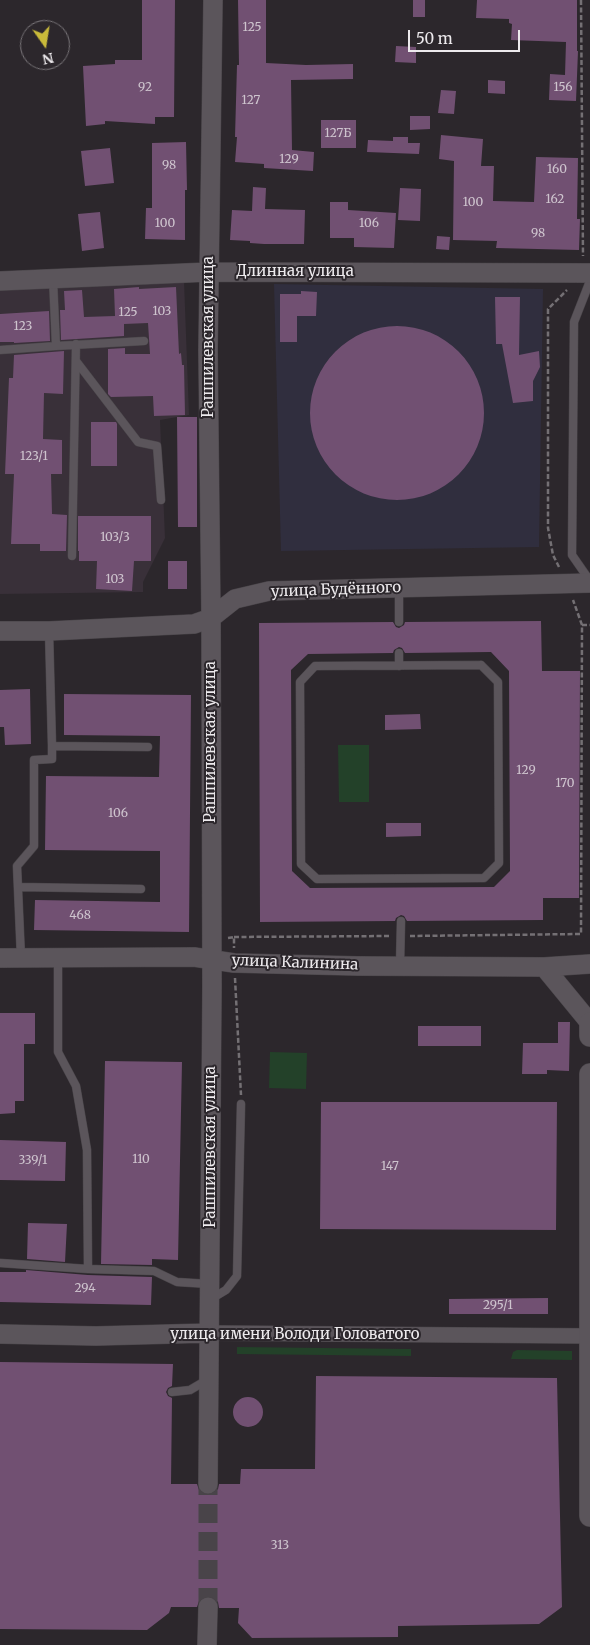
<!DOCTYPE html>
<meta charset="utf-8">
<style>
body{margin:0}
#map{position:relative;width:590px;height:1645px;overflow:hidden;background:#2c272c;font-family:Merriweather,serif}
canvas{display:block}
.north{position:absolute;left:20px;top:20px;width:50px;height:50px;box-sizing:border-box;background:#2c272c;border:1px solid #797579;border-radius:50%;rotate:167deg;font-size:14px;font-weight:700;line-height:20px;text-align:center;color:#edeaed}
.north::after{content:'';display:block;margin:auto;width:18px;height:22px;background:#c9ba3a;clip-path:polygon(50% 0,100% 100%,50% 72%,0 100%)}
.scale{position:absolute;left:408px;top:30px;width:112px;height:22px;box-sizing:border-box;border:2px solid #edeaed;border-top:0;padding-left:6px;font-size:15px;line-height:18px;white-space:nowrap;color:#edeaed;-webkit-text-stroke:4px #2c272c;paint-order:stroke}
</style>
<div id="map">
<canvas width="590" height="1645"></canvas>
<div class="north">N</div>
<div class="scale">50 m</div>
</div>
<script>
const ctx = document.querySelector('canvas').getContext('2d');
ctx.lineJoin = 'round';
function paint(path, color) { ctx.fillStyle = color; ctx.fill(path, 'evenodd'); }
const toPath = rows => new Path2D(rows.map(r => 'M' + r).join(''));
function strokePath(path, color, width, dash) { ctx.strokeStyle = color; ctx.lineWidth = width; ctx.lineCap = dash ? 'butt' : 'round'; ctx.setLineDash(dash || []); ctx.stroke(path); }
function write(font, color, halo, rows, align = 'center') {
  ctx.font = font + ' Merriweather,serif'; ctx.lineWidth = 4; ctx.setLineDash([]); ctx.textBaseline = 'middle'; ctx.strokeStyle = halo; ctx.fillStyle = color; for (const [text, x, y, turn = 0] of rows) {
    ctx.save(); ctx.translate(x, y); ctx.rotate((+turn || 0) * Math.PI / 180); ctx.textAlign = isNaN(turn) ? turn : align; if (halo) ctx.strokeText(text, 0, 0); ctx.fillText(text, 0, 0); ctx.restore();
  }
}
const commercial = toPath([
 [274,284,543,289,539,547,281,551]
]);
const built = toPath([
 [184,281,189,415,160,420,165,538,143,582,143,592,0,594,0,289]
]);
const green = toPath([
 [338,745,369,745,369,802,339,802],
 [270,1052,307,1053,306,1089,269,1088],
 [237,1347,411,1349,411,1356,237,1354],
 [517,1350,572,1351,572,1360,511,1359,513,1352]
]);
const building = toPath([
 [142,0,175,0,174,117,155,117,155,124,105,121,105,124,86,126,83,66,115,64,115,60,142,60],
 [238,0,266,0,266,63,306,65,353,64,353,79,291,80,292,150,314,152,313,171,264,168,264,164,235,162,237,137,235,137,237,65,239,65],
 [413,0,425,0,425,17,413,17],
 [477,0,577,0,577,51,578,51,576,101,549,100,550,74,565,75,566,42,511,40,512,24,509,23,509,19,476,18],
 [396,46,416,47,416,63,395,62],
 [488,80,505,81,505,94,488,93],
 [441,90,456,91,454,114,438,113],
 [410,116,430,116,430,129,410,130],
 [321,120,356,120,356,148,321,148],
 [441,135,483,139,481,166,494,166,493,201,534,202,536,157,578,158,577,219,580,219,579,250,496,248,497,241,453,240,454,161,439,159],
 [393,137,408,137,408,143,420,143,419,154,367,152,368,140,393,141],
 [186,142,187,190,185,190,185,240,145,239,146,208,152,208,152,143],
 [110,148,114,183,85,186,81,151],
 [253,187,266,188,265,209,305,210,304,244,264,244,250,243,250,241,230,240,232,210,252,211],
 [400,188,421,189,420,221,398,220],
 [330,202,348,202,348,210,396,213,394,248,354,247,354,238,330,238],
 [100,212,104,248,82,251,78,214],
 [437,236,450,237,449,250,436,249],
 [139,287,139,289,176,287,179,354,181,353,182,365,184,365,185,415,154,416,153,396,111,397,108,394,108,349,125,348,125,354,150,354,148,323,124,324,124,336,61,340,60,310,65,310,64,291,82,290,84,317,115,316,114,289],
 [301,291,317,292,316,316,297,316,297,342,280,342,280,294,301,294],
 [495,297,520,297,519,355,539,351,540,367,533,381,533,401,513,403,502,344,496,344],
 [49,311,50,341,14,343,14,342,0,342,0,314],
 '310 413a87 87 0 1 1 174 0a87 87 0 1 1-174 0Z',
 [64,351,63,394,44,393,43,439,62,440,62,474,51,474,52,514,67,515,66,551,40,551,40,544,11,544,14,474,5,474,9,378,13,378,14,355],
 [177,417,197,417,197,527,178,527],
 [91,422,116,422,117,424,117,466,91,466],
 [78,516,151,516,151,561,134,561,132,591,96,589,97,561,79,561,79,551,78,551],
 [168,561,187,561,187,589,168,589],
 [541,621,542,671,580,671,579,898,543,898,543,920,407,921,404,916,401,915,396,918,395,921,260,922,259,623,393,622,396,627,399,628,404,625,405,622],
 [399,647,402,648,405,653,491,652,509,671,510,871,494,887,310,888,292,871,291,670,308,654,393,653,394,650],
 [30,689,31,744,5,745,4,727,0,727,0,690],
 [64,694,191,695,189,932,34,930,35,900,160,902,160,851,45,850,46,776,159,777,160,736,64,735],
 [420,714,421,729,385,730,385,715],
 [386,823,421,823,421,836,386,837],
 [0,1013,35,1013,35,1044,24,1044,24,1101,15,1101,15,1113,0,1114],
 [558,1022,570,1022,569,1071,547,1070,547,1074,522,1074,523,1043,558,1043],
 [418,1026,481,1026,481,1046,418,1046],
 [105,1061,182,1062,178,1260,152,1259,152,1265,101,1264],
 [321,1102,557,1102,556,1230,320,1229],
 [0,1140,66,1142,65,1181,0,1180],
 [28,1223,67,1224,65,1262,27,1259],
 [26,1270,88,1275,152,1277,151,1305,0,1302,0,1272,26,1272],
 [548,1298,548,1314,449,1314,449,1299],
 [0,1362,173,1364,172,1386,168,1388,166,1392,168,1396,172,1398,171,1484,197,1484,199,1490,202,1493,207,1495,214,1493,218,1489,219,1484,240,1484,241,1469,315,1469,316,1376,557,1378,562,1607,539,1624,398,1626,398,1637,252,1638,238,1623,239,1608,219,1608,218,1602,214,1598,208,1596,203,1597,199,1601,197,1607,171,1607,169,1613,147,1630,0,1629],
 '233 1412a15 15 0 1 1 30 0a15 15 0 1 1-30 0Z'
]);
const tertiaryTunnel = toPath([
 [208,1607,208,1484]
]);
const path = toPath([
 [581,0,583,256],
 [559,567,553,555,548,528,548,309,567,290],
 [582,625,590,625],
 [410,936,581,934,582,625,573,600],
 [234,937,390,936],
 [228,938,234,937,234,948],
 [235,978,241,1095]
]);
const service = toPath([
 [56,346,144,341],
 [0,350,56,346,53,279],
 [76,361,138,442,157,446,161,500],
 [72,556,76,344],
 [590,581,572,555,574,322,590,281],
 [399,588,399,622],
 [49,631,52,746,148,747],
 [399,653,399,666],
 [481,665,498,682,499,863,484,878,317,879,301,864,300,682,315,666,481,665],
 [18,887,141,889],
 [21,958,17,866,34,846,34,760,52,759,52,746],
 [400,965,401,921],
 [0,1263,88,1269,87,1150,76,1086,58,1052,58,958],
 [88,1269,154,1271,177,1282,209,1284],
 [211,1299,226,1290,237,1276,241,1104],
 [172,1392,190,1390,207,1380]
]);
const minor = toPath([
 [209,1333,590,1336]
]);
const tertiary = toPath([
 [0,281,209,272,590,273],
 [0,631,49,631,194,624,211,618,235,599,269,591,590,583],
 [0,958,194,957,234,963,358,966,544,967,590,964],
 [544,967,590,1023],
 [0,1334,96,1336,209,1333],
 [208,1484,212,987,211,618,208,350,213,0],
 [207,1645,208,1607]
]);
const secondary = toPath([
 [590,1023,590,1036],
 [590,1074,590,1516]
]);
const numberNames = [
 ["125",252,28],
 ["92",145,88],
 ["156",563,88],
 ["127",251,101],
 ["127Б",338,134],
 ["129",289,160],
 ["98",169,166],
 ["160",557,170],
 ["162",555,200],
 ["100",473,203],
 ["100",165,224],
 ["106",369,224],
 ["98",538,234],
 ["103",162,312],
 ["125",128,313],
 ["123",23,327],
 ["123/1",34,457],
 ["103/3",115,538],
 ["103",115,580],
 ["129",526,771],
 ["170",565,784],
 ["106",118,814],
 ["468",80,916],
 ["110",141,1160],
 ["339/1",33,1161],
 ["147",390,1167],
 ["294",85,1289],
 ["295/1",498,1306],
 ["313",280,1546]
];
const streetNames = [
 ["Длинная улица",295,272],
 ["Рашпилевская улица",209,337,-90],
 ["улица Будённого",336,590,-2],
 ["Рашпилевская улица",211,742,-90],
 ["улица Калинина",295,963,2],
 ["Рашпилевская улица",211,1147,-90],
 ["улица имени Володи Головатого",295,1335]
];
paint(commercial, '#302e3e');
paint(built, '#393039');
paint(green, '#234129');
paint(building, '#715072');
strokePath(tertiaryTunnel, '#494449', 19, [19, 9]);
strokePath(service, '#484448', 9);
strokePath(minor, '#484448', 16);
strokePath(tertiary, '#484448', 20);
strokePath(secondary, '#484448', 22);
strokePath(path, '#747074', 2.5, [5, 2.5]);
strokePath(service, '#5b555b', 8);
strokePath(minor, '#5b555b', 15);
strokePath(tertiary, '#5b555b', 19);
strokePath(secondary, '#5b555b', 21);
write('12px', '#cec4ce', null, numberNames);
write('15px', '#edeaed', '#2c272c', streetNames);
</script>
